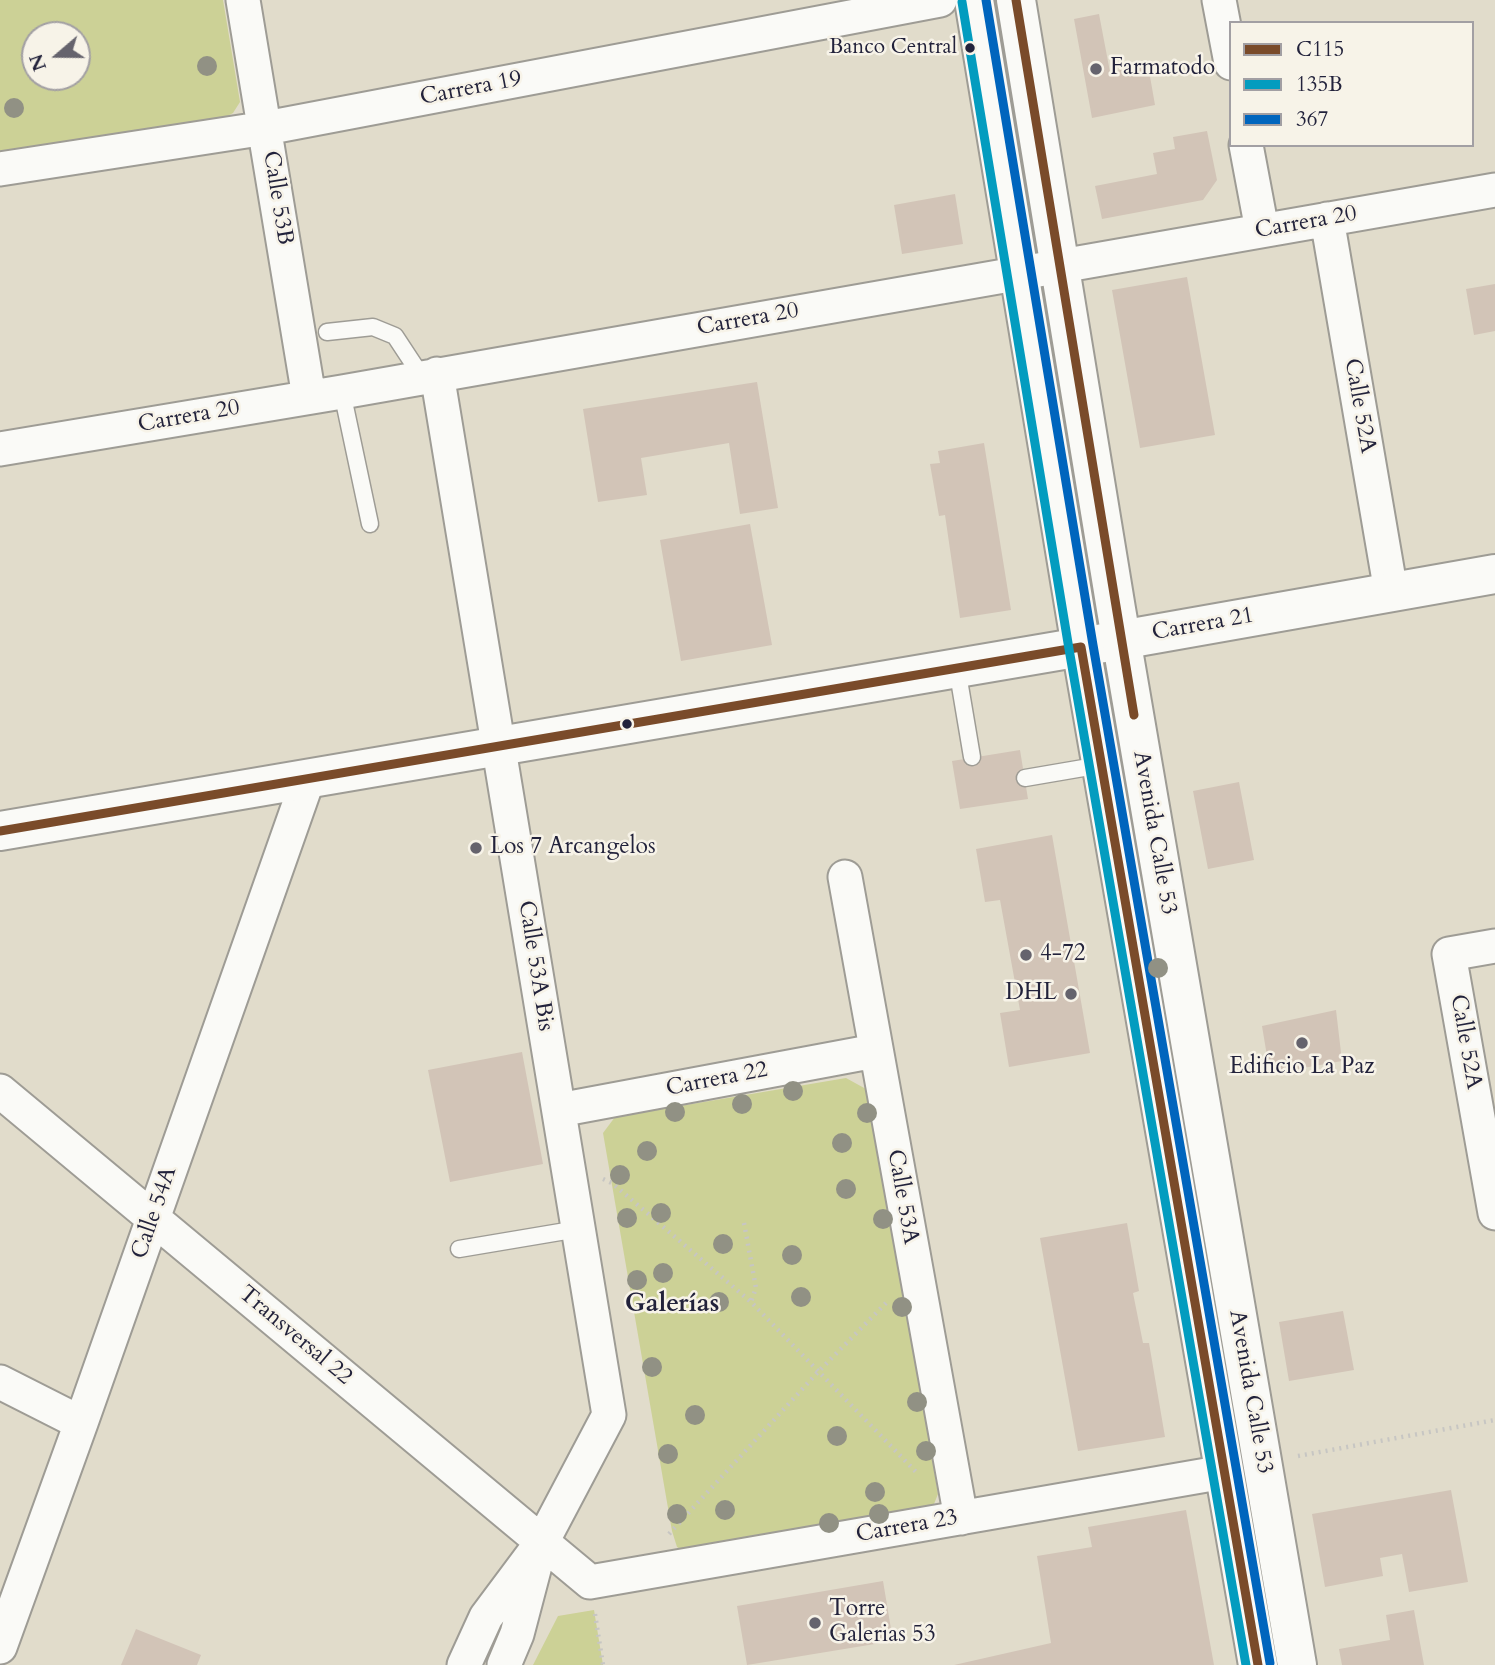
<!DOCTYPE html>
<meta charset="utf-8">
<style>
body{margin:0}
#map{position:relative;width:1495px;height:1665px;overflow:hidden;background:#e1dccb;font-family:Cardo,serif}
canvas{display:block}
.legend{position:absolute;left:1229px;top:21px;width:245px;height:126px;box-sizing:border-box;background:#f7f3e8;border:2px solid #a29fa3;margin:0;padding:9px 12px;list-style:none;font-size:21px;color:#22223b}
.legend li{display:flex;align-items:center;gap:14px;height:35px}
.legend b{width:35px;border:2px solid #a29fa3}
.north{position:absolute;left:21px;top:21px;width:70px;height:70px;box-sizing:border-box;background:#f7f3e8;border:2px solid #a29fa3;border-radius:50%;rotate:250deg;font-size:19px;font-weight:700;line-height:28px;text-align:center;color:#22223b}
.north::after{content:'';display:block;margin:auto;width:24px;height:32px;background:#65636d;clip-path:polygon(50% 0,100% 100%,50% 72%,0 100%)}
</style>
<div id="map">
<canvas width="1495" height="1665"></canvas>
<ul class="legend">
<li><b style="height:9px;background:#7a4b2a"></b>C115</li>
<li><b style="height:9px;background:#039cbf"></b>135B</li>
<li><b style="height:9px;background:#0065bd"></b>367</li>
</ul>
<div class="north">N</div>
</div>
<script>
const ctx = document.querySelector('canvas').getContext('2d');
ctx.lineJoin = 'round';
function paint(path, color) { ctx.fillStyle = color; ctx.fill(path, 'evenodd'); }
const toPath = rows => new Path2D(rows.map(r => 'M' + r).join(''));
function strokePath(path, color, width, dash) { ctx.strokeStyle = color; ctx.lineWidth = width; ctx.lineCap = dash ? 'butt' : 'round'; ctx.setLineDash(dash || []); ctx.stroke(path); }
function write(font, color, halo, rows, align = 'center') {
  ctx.font = font + ' Cardo,serif'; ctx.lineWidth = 5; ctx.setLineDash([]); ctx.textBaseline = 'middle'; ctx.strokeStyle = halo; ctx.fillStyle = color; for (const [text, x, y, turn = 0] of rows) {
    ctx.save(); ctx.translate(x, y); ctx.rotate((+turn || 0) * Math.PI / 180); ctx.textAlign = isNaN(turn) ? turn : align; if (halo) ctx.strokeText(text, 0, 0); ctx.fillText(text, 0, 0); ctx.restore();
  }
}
const green = toPath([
 [0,0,223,0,240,102,233,113,207,127,0,163],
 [35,35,77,35,77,77,35,77],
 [846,1078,866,1089,903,1285,938,1494,934,1504,919,1516,689,1555,677,1547,672,1531,603,1133,615,1117],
 [594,1610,603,1665,533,1665,558,1616]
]);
const building = toPath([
 [1099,14,1110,72,1148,65,1155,105,1092,118,1074,19],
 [1207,131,1217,180,1203,200,1102,219,1095,186,1157,174,1153,153,1175,149,1173,137],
 [955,194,963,244,902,254,894,205],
 [1187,277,1215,435,1140,448,1112,290],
 [1495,284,1495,331,1474,335,1466,289],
 [757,382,778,508,740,514,729,443,641,458,647,495,598,502,583,409],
 [984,443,1011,610,960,618,945,515,939,516,930,464,940,463,938,451],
 [750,524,772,645,681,661,660,540],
 [1020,750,1028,799,960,809,952,761],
 [1239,782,1254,860,1208,869,1193,791],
 [1052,835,1090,1053,1009,1067,1000,1013,1020,1010,1000,900,985,902,976,849],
 [1336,1010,1342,1061,1270,1074,1262,1026],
 [522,1052,543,1164,450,1182,428,1070],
 [1127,1223,1139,1291,1133,1293,1143,1343,1149,1343,1165,1437,1078,1451,1040,1238],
 [1343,1311,1354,1370,1289,1381,1279,1322],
 [1451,1490,1468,1582,1409,1592,1402,1554,1380,1558,1383,1576,1325,1587,1312,1514],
 [1186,1510,1214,1665,954,1665,1051,1643,1037,1556,1092,1547,1088,1527],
 [883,1581,893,1641,747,1665,737,1606],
 [1414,1610,1424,1665,1342,1665,1339,1649,1390,1640,1386,1615],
 [136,1629,201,1655,197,1665,121,1665]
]);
const path = toPath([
 [603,1179,612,1183,751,1302,918,1474],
 [744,1223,756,1288,751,1302],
 [1298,1456,1495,1420],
 [669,1534,818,1372,888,1301],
 [595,1614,603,1665]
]);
const service = toPath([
 [327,332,373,327,395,336,422,377],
 [342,392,370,524],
 [957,668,972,757],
 [1025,778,1101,765],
 [459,1249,578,1229]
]);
const minor = toPath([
 [243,0,309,397],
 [1219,0,1231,63],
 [1246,145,1262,230],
 [0,169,266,128,940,0],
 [1327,219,1391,592],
 [437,374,609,1415,542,1542,486,1617,464,1665],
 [0,449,342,392,1495,190],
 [845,877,961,1518],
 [1495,946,1449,954,1495,1213],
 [0,1091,590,1582,1224,1472],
 [559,1110,875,1051],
 [0,1382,81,1423],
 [0,1647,81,1423,308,779],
 [504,1665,517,1634,537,1558]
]);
const tertiary = toPath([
 [0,831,1081,647,1495,574]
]);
const secondary = toPath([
 [974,0,1081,647,1258,1665],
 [1016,0,1116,609,1297,1665]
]);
const bus1 = toPath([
 [1016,0,1134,715],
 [0,831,1081,647,1258,1665]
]);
const bus2 = toPath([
 [962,2,1069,649,1246,1665]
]);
const bus3 = toPath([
 [986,0,1093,645,1270,1663]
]);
const trees = [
 [207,66],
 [14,108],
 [1158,968],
 [793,1091],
 [742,1104],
 [675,1112],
 [867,1113],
 [842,1143],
 [647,1151],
 [620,1175],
 [846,1189],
 [661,1213],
 [627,1218],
 [883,1219],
 [723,1244],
 [792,1255],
 [663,1273],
 [637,1280],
 [801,1297],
 [719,1302],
 [902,1307],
 [652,1367],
 [917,1402],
 [695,1415],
 [837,1436],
 [926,1451],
 [668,1454],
 [875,1492],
 [725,1510],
 [677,1514],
 [879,1514],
 [829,1523]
];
const markers = [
 [970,48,6,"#22223b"],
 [1096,69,7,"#65636d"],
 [627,724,6,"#22223b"],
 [476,848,7,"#65636d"],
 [1026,955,7,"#65636d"],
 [1071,994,7,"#65636d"],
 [1302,1043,7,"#65636d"],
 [815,1623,7,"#65636d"]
];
const busNames = [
 ["Banco Central",957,48]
];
const poiNames = [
 ["Farmatodo",1110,69],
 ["Los 7 Arcangelos",490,848],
 ["4-72",1040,955],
 ["DHL",1057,994,"right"],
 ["Edificio La Paz",1302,1068,"center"],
 ["Torre",829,1610],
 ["Galerias 53",829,1636]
];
const streetNames = [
 ["Carrera 19",471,89,-11],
 ["Calle 53B",277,198,81],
 ["Carrera 20",1306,223,-10],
 ["Carrera 20",748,320,-10],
 ["Calle 52A",1359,406,80],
 ["Carrera 20",189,417,-10],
 ["Carrera 21",1203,625,-10],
 ["Avenida Calle 53",1154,833,80],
 ["Calle 53A Bis",535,966,81],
 ["Calle 52A",1465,1042,80],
 ["Carrera 22",717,1080,-11],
 ["Calle 53A",902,1197,80],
 ["Calle 54A",155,1213,-71],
 ["Transversal 22",295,1336,40],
 ["Avenida Calle 53",1250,1392,80],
 ["Carrera 23",907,1527,-10]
];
const quarterNames = [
 ["Galerías",672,1305]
];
paint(green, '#ccd196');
paint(building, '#d2c4b7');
strokePath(service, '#9e9c95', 19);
strokePath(minor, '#9e9c95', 37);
strokePath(tertiary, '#9e9c95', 42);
strokePath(secondary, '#9e9c95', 42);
strokePath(path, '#c7c6c3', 4.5, [2, 5]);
strokePath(service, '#fafaf7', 16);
strokePath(minor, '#fafaf7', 33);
strokePath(tertiary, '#fafaf7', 38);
strokePath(secondary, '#fafaf7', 38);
strokePath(bus1, '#7a4b2a', 9);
strokePath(bus2, '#039cbf', 9);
strokePath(bus3, '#0065bd', 9);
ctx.fillStyle = '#919184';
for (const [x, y] of trees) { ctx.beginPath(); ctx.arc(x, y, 10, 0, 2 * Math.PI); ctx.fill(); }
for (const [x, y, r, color] of markers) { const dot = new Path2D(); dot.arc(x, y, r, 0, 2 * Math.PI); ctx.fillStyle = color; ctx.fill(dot); strokePath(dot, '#f7f3e8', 2.5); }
write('21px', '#22223b', '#f7f3e8', busNames, 'right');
write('23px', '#22223b', '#f7f3e8', poiNames, 'left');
write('23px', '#22223b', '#f7f3e8', streetNames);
write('bold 26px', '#22223b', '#f7f3e8', quarterNames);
</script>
